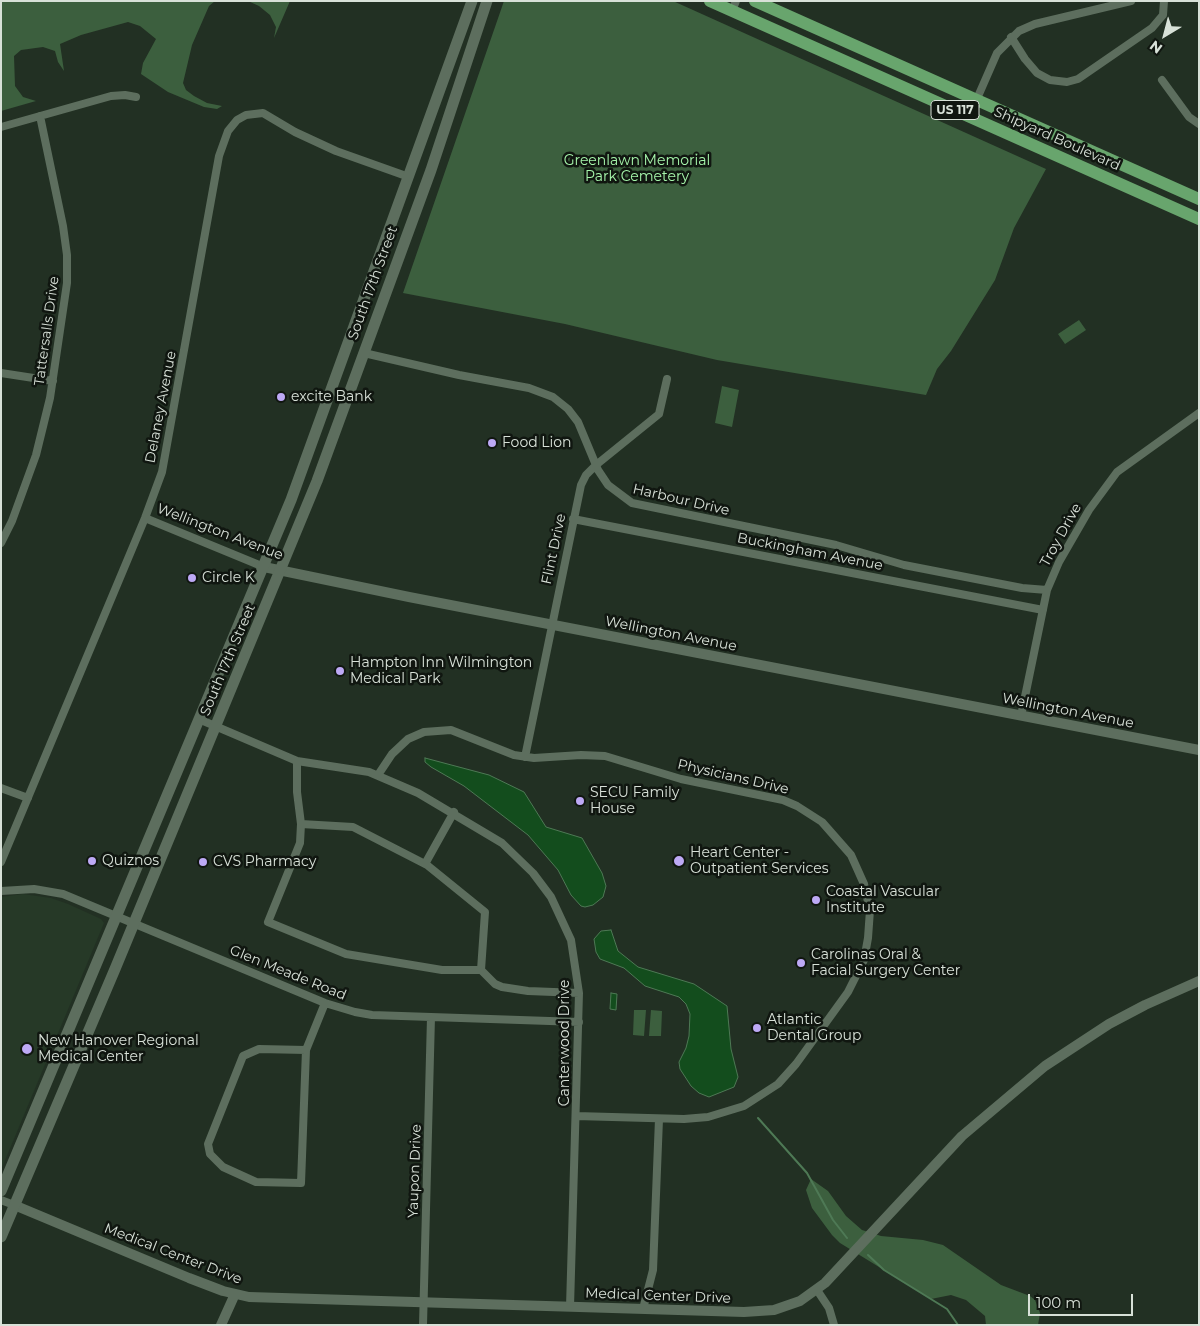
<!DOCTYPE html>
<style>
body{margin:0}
#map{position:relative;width:1200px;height:1326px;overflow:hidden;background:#223023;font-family:Montserrat,sans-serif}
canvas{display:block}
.frame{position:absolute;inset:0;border:2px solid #d8e1d8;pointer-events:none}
.north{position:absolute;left:1140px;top:10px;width:50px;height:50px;-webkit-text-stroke:4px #101610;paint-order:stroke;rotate:217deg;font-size:14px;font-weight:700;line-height:20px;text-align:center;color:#d8e1d8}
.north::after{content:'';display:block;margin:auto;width:18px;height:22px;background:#d8e1d8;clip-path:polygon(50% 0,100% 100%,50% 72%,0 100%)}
.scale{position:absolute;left:1028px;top:1294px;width:105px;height:22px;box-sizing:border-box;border:2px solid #d8e1d8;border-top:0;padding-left:6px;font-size:15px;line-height:18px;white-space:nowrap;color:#d8e1d8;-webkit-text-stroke:4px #101610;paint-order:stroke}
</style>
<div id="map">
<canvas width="1200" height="1326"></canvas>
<div class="frame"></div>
<div class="north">N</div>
<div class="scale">100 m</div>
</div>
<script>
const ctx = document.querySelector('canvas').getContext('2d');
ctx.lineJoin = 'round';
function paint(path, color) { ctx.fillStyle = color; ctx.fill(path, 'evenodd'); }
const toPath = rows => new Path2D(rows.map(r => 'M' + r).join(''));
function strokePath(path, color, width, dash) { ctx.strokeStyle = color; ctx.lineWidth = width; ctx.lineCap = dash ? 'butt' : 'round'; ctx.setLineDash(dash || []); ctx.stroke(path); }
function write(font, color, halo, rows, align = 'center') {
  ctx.font = font + ' Montserrat,sans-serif'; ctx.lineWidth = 5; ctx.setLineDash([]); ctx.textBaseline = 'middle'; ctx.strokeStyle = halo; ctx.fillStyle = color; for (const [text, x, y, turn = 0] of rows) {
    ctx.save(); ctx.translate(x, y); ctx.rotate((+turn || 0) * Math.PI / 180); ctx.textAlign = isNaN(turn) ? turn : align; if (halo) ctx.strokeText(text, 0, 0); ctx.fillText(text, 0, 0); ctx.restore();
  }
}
const built = toPath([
 [23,894,51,898,68,904,101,919,104,923,1,1170,1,897]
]);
const green = toPath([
 [1,1,215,1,209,6,192,45,183,83,186,90,194,96,207,103,222,106,217,109,204,107,168,92,141,74,143,63,156,39,140,26,128,22,81,35,60,44,64,71,58,62,55,51,43,47,21,50,14,56,15,86,23,97,36,101,1,111],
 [248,1,290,1,274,38,276,27,270,15,259,6],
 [504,1,673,1,1046,169,1014,228,995,280,951,351,937,369,926,395,717,360,565,324,403,293],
 [1079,320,1086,330,1065,344,1058,334],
 [722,386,739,390,732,427,715,423],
 [634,1010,646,1010,644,1036,633,1035],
 [651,1010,662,1011,661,1036,649,1036],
 [811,1179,828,1191,846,1216,862,1230,881,1236,923,1240,943,1245,1001,1285,1030,1296,1035,1300,1040,1313,1038,1325,986,1325,985,1316,966,1300,951,1295,931,1299,840,1243,832,1235,812,1208,806,1190]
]);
const water = toPath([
 [425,758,489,775,524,792,546,827,582,838,602,873,606,886,603,897,593,905,585,907,581,906,571,895,558,870,528,835,464,786,431,767,425,762,425,758],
 [611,930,618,951,638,967,694,984,727,1006,731,1049,738,1077,734,1087,709,1097,699,1093,691,1086,680,1069,679,1062,686,1048,689,1036,690,1014,686,1004,679,997,645,986,624,968,600,959,596,952,594,939,601,931,611,930],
 [611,993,617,994,616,1010,610,1009,611,993]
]);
const stream = toPath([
 [758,1118,807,1173,833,1220,847,1238],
 [868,1255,884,1270,947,1309,958,1325]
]);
const minor = toPath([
 [732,11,736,1],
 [1011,37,1025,59,1037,73,1050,80,1067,82,1078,79,1152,28,1163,15,1164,1],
 [1162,80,1189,117,1199,124],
 [969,117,997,53,1019,31,1035,24,1131,1],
 [1,127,111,96,125,95,136,97],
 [364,353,459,375,529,388,553,397,568,409,578,422,598,470,608,485,632,503,836,545,904,565,1022,588,1047,590],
 [1,373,53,381],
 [145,518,264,567],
 [573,519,1043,610],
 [1,543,12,521,36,455,50,398,67,283,67,255,63,226,40,116],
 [1021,716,1047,590,1059,562,1089,510,1117,472,1199,413],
 [201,720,297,761,369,772,418,793,502,843,533,873,551,897,571,940,579,993,570,1307],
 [525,757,581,485,586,475,596,465,659,414,667,379],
 [297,761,297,792,301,824,300,843,268,922,346,954,442,970,481,970,495,984,502,987,528,991,579,993],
 [378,775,392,754,408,739,424,732,451,730,514,755,534,758,581,755,605,756,681,779,783,800,797,806,822,822,851,855,864,884,870,910,868,938,864,960,848,992,796,1064,778,1084,744,1106,708,1117,684,1119,576,1116],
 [1,788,28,798],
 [301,824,353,827,427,865,485,912,481,970],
 [1,862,145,518,162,472,219,156,228,131,237,120,246,115,263,113,295,132,336,151,409,177],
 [425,864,454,812],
 [1,891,34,889,63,894,325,1003,355,1012,372,1015,579,1022],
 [306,1050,259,1049,243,1056,208,1144,210,1154,223,1167,256,1182,301,1183,306,1050,325,1003],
 [1,1200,14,1205],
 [817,1290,829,1308,834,1325],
 [643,1309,653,1270,659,1119],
 [423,1325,431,1017]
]);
const tertiary = toPath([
 [264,567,409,597,1199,750],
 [14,1205,189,1278,223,1291,249,1297,744,1312,774,1310,800,1301,825,1283,962,1136,1045,1066,1109,1024,1145,1005,1199,981],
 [221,1325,235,1294]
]);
const secondary = toPath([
 [1,1191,291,500,472,1],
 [1,1237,115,969,317,481,431,170,487,1]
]);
const primary = toPath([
 [710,1,1199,219],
 [755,1,1199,199]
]);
const markers = [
 [281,397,5,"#bda9f5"],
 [492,443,5,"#bda9f5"],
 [192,578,5,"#bda9f5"],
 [340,671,5,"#bda9f5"],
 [580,801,5,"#bda9f5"],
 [92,861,5,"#bda9f5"],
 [679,861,6,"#bda9f5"],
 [203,862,5,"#bda9f5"],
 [816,900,5,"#bda9f5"],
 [801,963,5,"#bda9f5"],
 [757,1028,5,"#bda9f5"],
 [27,1049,6,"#bda9f5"]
];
const shields = [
 [955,110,48]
];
const shieldNames = [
 ["US 117",955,110]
];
const streetNames = [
 ["Shipyard Boulevard",1057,139,24],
 ["South 17th Street",373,283,-70],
 ["Tattersalls Drive",47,331,-82],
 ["Delaney Avenue",161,407,-79],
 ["Harbour Drive",681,500,13],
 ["Wellington Avenue",220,532,21],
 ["Troy Drive",1061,535,-61],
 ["Flint Drive",554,549,-78],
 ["Buckingham Avenue",810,552,11],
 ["Wellington Avenue",671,634,11],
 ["South 17th Street",228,660,-67],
 ["Wellington Avenue",1068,711,11],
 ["Physicians Drive",733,777,13],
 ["Glen Meade Road",288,973,22],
 ["Canterwood Drive",565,1043,-90],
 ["Yaupon Drive",415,1171,-88],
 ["Medical Center Drive",173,1254,21],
 ["Medical Center Drive",658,1296,2]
];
const parkNames = [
 ["Greenlawn Memorial",637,161],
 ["Park Cemetery",637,177]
];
const poiNames = [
 ["excite Bank",291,397],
 ["Food Lion",502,443],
 ["Circle K",202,578],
 ["Hampton Inn Wilmington",350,663],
 ["Medical Park",350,679],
 ["SECU Family",590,793],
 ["House",590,809],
 ["Heart Center -",690,853],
 ["Outpatient Services",690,869],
 ["Quiznos",102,861],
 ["CVS Pharmacy",213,862],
 ["Coastal Vascular",826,892],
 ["Institute",826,908],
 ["Carolinas Oral &",811,955],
 ["Facial Surgery Center",811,971],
 ["Atlantic",767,1020],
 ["Dental Group",767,1036],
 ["New Hanover Regional",38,1041],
 ["Medical Center",38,1057]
];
paint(built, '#263927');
paint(green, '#3c5f3e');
paint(water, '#134d1d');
strokePath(water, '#4e7955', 1);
strokePath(stream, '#4e7955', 2);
strokePath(minor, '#5d6e5e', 8);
strokePath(tertiary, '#5d6e5e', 10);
strokePath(secondary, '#5d6e5e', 11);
strokePath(primary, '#68a56d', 12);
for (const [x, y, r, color] of markers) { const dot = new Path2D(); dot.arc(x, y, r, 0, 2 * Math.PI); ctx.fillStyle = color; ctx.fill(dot); strokePath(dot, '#101610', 2); }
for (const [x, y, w] of shields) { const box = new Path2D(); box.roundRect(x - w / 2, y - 9.5, w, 19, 4); ctx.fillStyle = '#101610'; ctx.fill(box); strokePath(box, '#d8e1d8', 1); }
write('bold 12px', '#d8e1d8', null, shieldNames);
write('14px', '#d8e1d8', '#101610', streetNames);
write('14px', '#a7f7ac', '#101610', parkNames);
write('14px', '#d8e1d8', '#101610', poiNames, 'left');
</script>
